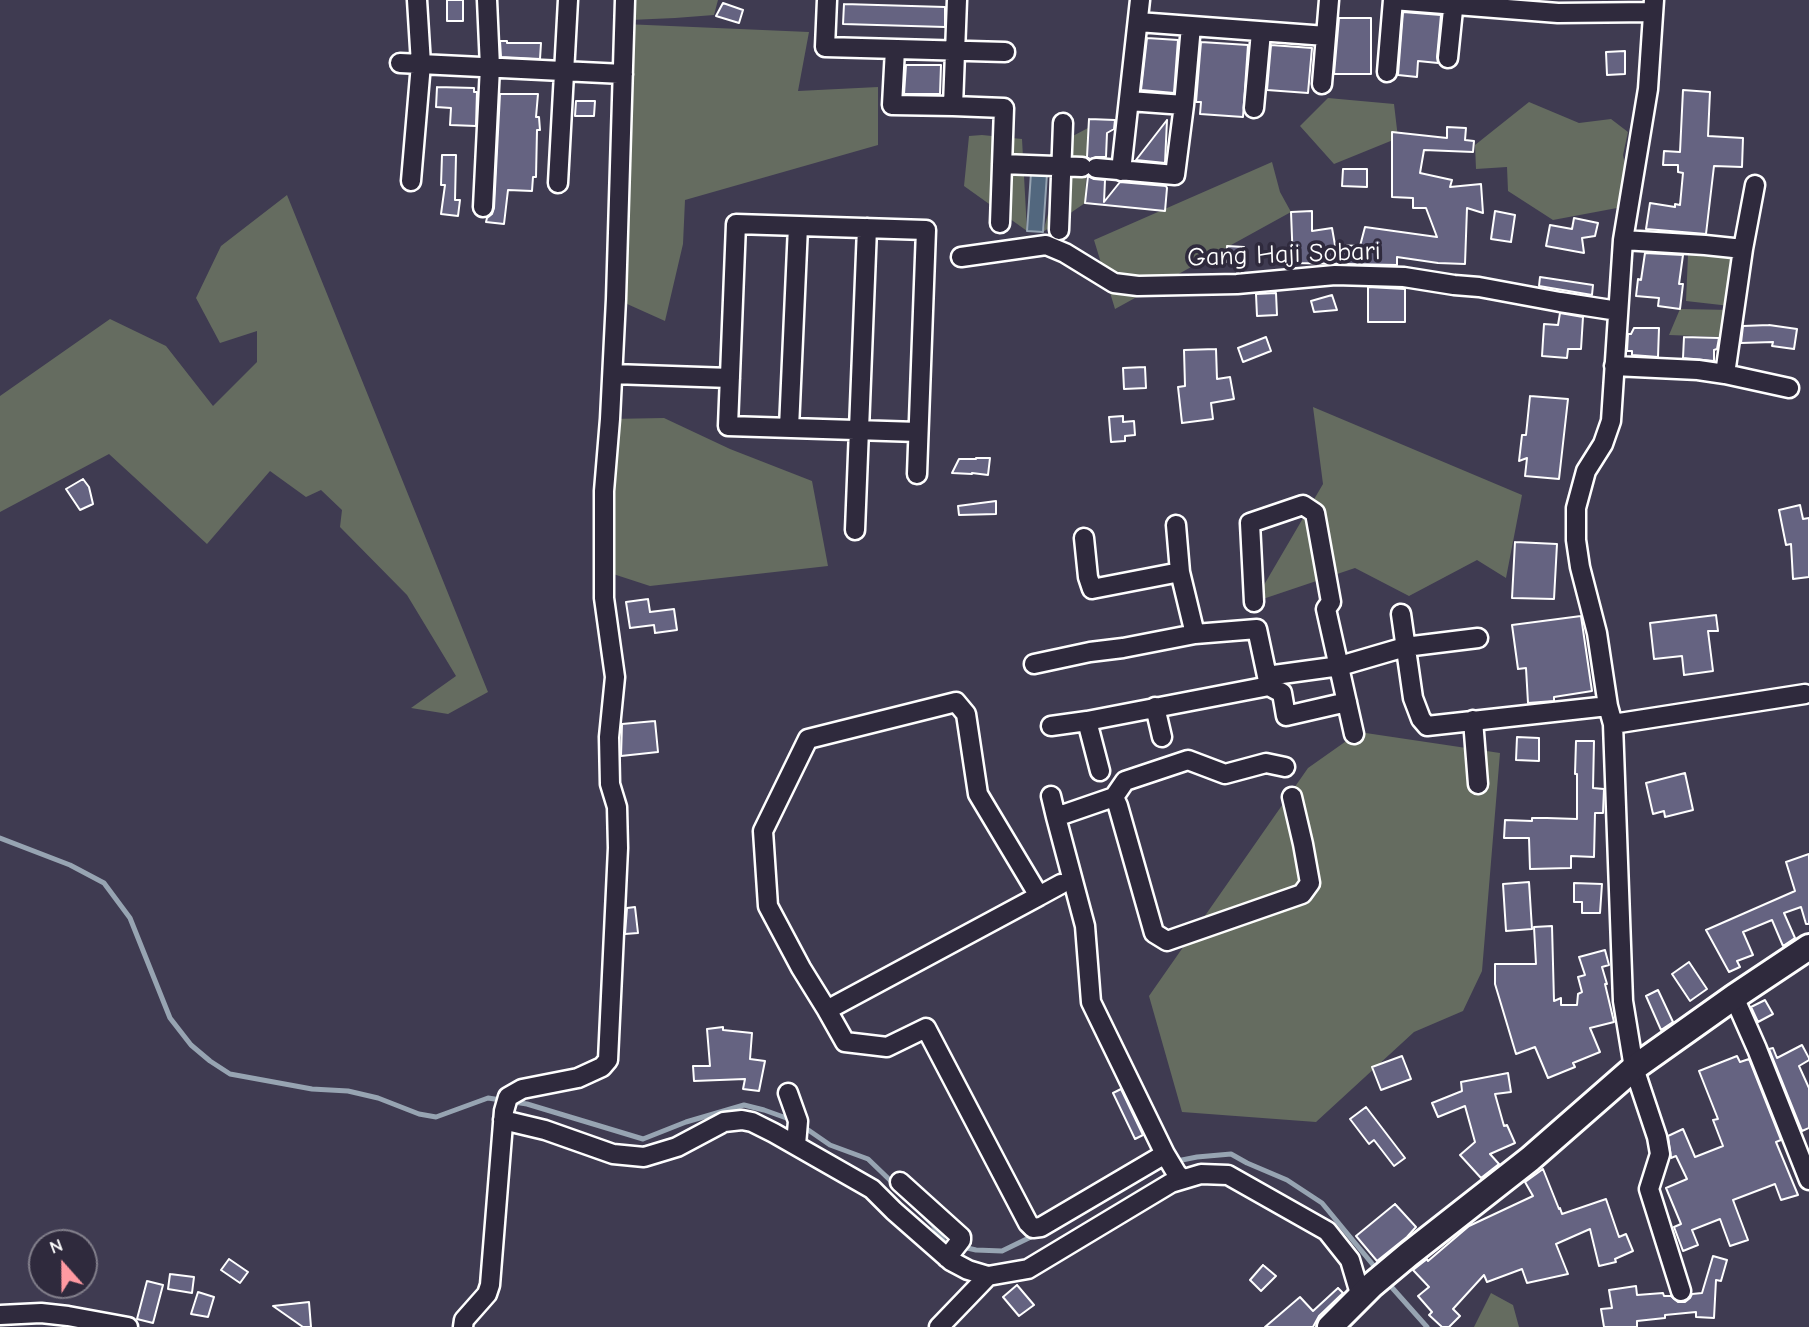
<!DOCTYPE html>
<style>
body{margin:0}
#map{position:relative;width:1809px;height:1327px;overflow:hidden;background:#3f3b51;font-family:"Comic Neue",sans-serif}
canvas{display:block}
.north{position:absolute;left:28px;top:1229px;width:70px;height:70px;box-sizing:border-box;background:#2f2a3d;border:2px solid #827f8b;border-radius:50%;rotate:339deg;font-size:19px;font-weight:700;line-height:28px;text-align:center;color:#fff}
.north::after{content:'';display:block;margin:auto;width:24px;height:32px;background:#ff9aa2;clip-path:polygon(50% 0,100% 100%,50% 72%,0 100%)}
</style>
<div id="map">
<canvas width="1809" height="1327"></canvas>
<div class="north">N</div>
</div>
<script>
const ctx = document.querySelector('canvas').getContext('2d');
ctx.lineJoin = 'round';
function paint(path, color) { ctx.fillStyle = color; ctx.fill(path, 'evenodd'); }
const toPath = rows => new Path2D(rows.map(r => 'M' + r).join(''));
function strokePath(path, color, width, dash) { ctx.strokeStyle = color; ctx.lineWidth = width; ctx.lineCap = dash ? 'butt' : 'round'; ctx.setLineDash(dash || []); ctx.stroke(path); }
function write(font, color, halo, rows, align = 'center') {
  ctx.font = font + ' "Comic Neue",sans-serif'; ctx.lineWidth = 7; ctx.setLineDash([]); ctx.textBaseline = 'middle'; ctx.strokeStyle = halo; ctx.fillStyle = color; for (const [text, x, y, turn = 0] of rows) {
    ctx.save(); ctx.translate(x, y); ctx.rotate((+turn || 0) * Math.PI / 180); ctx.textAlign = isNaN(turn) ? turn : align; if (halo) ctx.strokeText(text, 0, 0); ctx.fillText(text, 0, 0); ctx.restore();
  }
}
const green = toPath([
 [630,0,718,0,714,15,675,18,630,20],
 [624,24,809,32,798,91,878,87,878,145,685,200,683,244,665,321,616,299],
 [1328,98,1394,104,1398,138,1334,164,1300,126],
 [1529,102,1579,123,1611,119,1628,132,1623,155,1628,179,1617,208,1553,220,1508,191,1507,167,1476,169,1475,145],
 [1088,128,1085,203,1043,232,1069,138],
 [982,135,1022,139,1027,231,964,186,969,136],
 [1272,162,1280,192,1291,212,1115,309,1094,240],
 [287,195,488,692,448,714,411,708,456,676,407,595,340,527,342,510,321,490,306,497,270,471,207,544,109,454,0,512,0,396,110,319,166,346,213,406,257,362,257,331,220,343,196,298,221,246],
 [1688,255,1732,258,1730,306,1686,301],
 [1680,309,1731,310,1724,337,1669,335],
 [1313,407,1522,495,1506,578,1477,560,1409,596,1355,568,1254,602,1323,484],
 [664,418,730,449,812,481,828,566,650,586,607,572,610,419],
 [1359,732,1500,753,1482,971,1463,1011,1414,1032,1316,1122,1182,1112,1149,996,1308,768],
 [1491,1293,1513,1305,1519,1327,1474,1327]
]);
const water = toPath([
 [1031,173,1047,174,1043,232,1027,231,1031,173]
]);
const stream = toPath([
 [0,838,70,865,104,883,130,918,170,1018,191,1045,210,1061,230,1074,312,1089,348,1091,378,1098,419,1114,436,1117,488,1098,527,1104,643,1139,686,1122,744,1105,764,1110,792,1120],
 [801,1125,830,1145,868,1159,894,1184],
 [1172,1162,1197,1157,1231,1154,1247,1163,1287,1180,1322,1203,1379,1272],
 [905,1197,933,1225,945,1243,976,1250,1002,1251,1037,1234],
 [1387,1282,1427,1327]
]);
const building = toPath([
 [447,0,463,0,463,21,447,21,447,0],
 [723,3,743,10,739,23,716,16,723,3],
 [844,4,945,7,945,27,843,24,844,4],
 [1403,12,1441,15,1437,57,1438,63,1418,61,1417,77,1398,75,1403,12],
 [1339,18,1371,18,1371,74,1334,74,1339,18],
 [1147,38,1178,40,1174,93,1141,90,1147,38],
 [500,41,507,41,507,43,541,43,540,59,501,57,500,41],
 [1201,42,1248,45,1243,117,1200,114,1201,102,1196,102,1201,42],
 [1271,45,1312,48,1308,93,1267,90,1271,45],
 [1625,51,1625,74,1607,75,1606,52,1625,51],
 [906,65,941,65,940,94,904,94,906,65],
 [437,87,474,88,474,92,477,92,476,126,450,125,451,108,436,107,437,87],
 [1683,90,1710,92,1708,136,1743,138,1742,167,1714,166,1706,234,1646,229,1650,203,1675,207,1675,204,1680,205,1683,173,1678,172,1678,165,1663,165,1664,151,1680,152,1683,90],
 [500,94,538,94,536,117,539,117,540,130,537,130,536,177,533,177,532,191,508,190,504,224,486,222,487,218,492,214,494,208,500,94],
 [576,101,595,101,594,116,575,116,576,101],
 [1089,119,1115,120,1114,129,1107,133,1106,157,1096,157,1090,159,1087,157,1089,119],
 [1167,120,1165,163,1136,160,1167,120],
 [1447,127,1466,128,1465,140,1474,141,1473,152,1424,150,1420,173,1452,180,1450,187,1481,184,1483,213,1467,208,1465,264,1438,263,1397,257,1397,265,1293,263,1291,212,1312,211,1312,231,1332,228,1335,245,1360,246,1365,227,1437,237,1426,208,1413,208,1413,198,1392,197,1392,132,1447,138,1447,127],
 [442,155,456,155,455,200,460,200,458,216,441,214,445,185,441,185,442,155],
 [1343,169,1367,169,1367,187,1342,186,1343,169],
 [1088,176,1094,179,1105,180,1104,202,1120,182,1166,186,1167,188,1165,211,1085,203,1088,176],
 [1495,211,1515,215,1511,242,1491,239,1495,211],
 [1574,218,1598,223,1595,236,1582,238,1584,253,1546,246,1550,225,1572,229,1574,218],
 [1227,246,1244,247,1243,262,1226,262,1227,246],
 [1645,253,1683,255,1679,284,1683,284,1680,309,1658,306,1659,298,1636,296,1638,279,1641,280,1645,253],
 [1540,277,1593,285,1592,295,1539,286,1540,277],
 [1368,287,1405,289,1405,322,1368,322,1368,287],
 [1276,293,1277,315,1257,316,1256,294,1276,293],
 [1332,295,1337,310,1314,312,1311,301,1332,295],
 [1560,313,1583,317,1581,349,1568,349,1567,358,1542,356,1544,324,1558,325,1560,313],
 [1769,325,1797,329,1794,349,1772,346,1773,342,1741,343,1743,326,1769,325],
 [1634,328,1659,328,1658,357,1632,355,1632,351,1627,351,1628,334,1631,334,1634,328],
 [1266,337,1271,351,1243,362,1238,348,1266,337],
 [1684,337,1719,338,1717,349,1714,350,1714,361,1683,358,1684,337],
 [1216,349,1217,379,1230,377,1234,399,1211,403,1213,419,1182,423,1178,387,1185,386,1184,350,1216,349],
 [1145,367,1146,388,1124,389,1123,368,1145,367],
 [1530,396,1568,399,1559,479,1525,476,1527,458,1519,461,1522,435,1526,435,1530,396],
 [1123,416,1123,422,1134,421,1135,435,1125,436,1125,441,1111,442,1109,417,1123,416],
 [976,458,990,458,988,475,972,473,972,474,952,473,959,459,976,459,976,458],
 [83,479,89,487,93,504,80,510,66,489,83,479],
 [996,501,996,514,959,515,958,506,996,501],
 [1800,505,1803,519,1809,518,1809,577,1793,579,1791,544,1786,545,1779,510,1800,505],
 [1515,542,1557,544,1554,599,1512,598,1515,542],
 [648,599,650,612,674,609,677,630,655,633,654,625,630,628,626,602,648,599],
 [1716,615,1718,631,1708,631,1713,671,1684,675,1682,656,1654,659,1650,623,1716,615],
 [1581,616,1592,691,1554,697,1554,701,1528,703,1526,668,1518,669,1512,625,1581,616],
 [655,721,658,752,621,756,622,724,655,721],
 [1517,737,1539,738,1539,761,1516,760,1517,737],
 [1576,741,1594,741,1593,788,1604,789,1603,813,1595,813,1594,857,1571,856,1571,868,1530,869,1529,838,1504,838,1505,820,1532,821,1532,818,1547,818,1577,819,1577,774,1575,774,1576,741],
 [1685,773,1693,810,1665,817,1664,811,1653,814,1646,783,1685,773],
 [1809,854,1809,924,1806,924,1801,907,1784,913,1795,938,1783,946,1772,920,1743,932,1753,955,1737,961,1740,967,1729,972,1706,930,1795,891,1786,862,1809,854],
 [1529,882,1532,929,1506,931,1503,884,1529,882],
 [1574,883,1602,884,1600,913,1582,913,1582,902,1574,902,1574,883],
 [635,907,638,933,625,934,627,908,635,907],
 [1552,926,1554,1001,1561,998,1561,1005,1577,1005,1578,994,1582,992,1578,977,1585,975,1579,957,1605,950,1609,965,1602,967,1607,984,1605,984,1614,1022,1590,1028,1600,1052,1573,1063,1575,1067,1548,1078,1535,1047,1516,1054,1495,984,1495,964,1536,964,1534,927,1552,926],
 [1689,962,1707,989,1690,1001,1672,974,1689,962],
 [1658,990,1673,1022,1661,1030,1646,996,1658,990],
 [1765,1000,1773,1014,1758,1022,1751,1007,1765,1000],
 [723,1027,723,1030,752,1033,750,1059,765,1061,759,1091,743,1089,745,1079,694,1081,693,1066,710,1066,707,1029,723,1027],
 [1802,1045,1809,1058,1809,1060,1799,1066,1809,1088,1809,1128,1802,1131,1769,1049,1773,1048,1777,1058,1802,1045],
 [1402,1056,1411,1079,1381,1090,1372,1067,1402,1056],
 [1737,1056,1740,1062,1749,1059,1781,1140,1776,1142,1798,1195,1781,1200,1775,1184,1733,1200,1748,1240,1730,1246,1720,1219,1692,1230,1698,1245,1683,1251,1674,1227,1681,1224,1666,1188,1687,1179,1676,1156,1671,1158,1668,1136,1683,1129,1695,1157,1723,1146,1713,1120,1718,1119,1699,1071,1737,1056],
 [1508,1073,1511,1092,1495,1094,1504,1126,1507,1125,1515,1143,1490,1154,1499,1164,1481,1178,1460,1155,1475,1142,1465,1106,1438,1117,1432,1103,1462,1091,1461,1082,1508,1073],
 [1121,1089,1143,1135,1135,1139,1113,1093,1121,1089],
 [1366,1107,1405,1158,1394,1166,1374,1140,1369,1144,1350,1119,1366,1107],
 [1543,1169,1559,1209,1560,1208,1562,1214,1606,1199,1619,1237,1626,1234,1633,1251,1615,1259,1616,1262,1599,1266,1590,1229,1556,1244,1568,1274,1527,1283,1522,1269,1487,1282,1484,1275,1453,1309,1460,1316,1449,1327,1442,1327,1429,1315,1432,1312,1418,1296,1429,1287,1413,1270,1427,1259,1428,1261,1469,1226,1533,1196,1525,1182,1543,1169],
 [1395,1204,1416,1227,1407,1237,1377,1261,1356,1236,1395,1204],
 [1713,1256,1727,1260,1721,1281,1716,1280,1714,1318,1696,1317,1696,1312,1665,1315,1665,1318,1637,1321,1637,1327,1604,1327,1601,1309,1612,1308,1609,1290,1636,1286,1637,1295,1663,1293,1664,1296,1671,1296,1678,1302,1685,1302,1690,1298,1692,1294,1702,1293,1713,1256],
 [229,1259,248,1272,240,1283,221,1270,229,1259],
 [1263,1265,1276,1276,1261,1291,1250,1280,1263,1265],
 [170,1274,194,1277,192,1293,168,1289,170,1274],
 [147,1281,163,1285,153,1323,137,1319,147,1281],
 [1017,1285,1034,1305,1019,1316,1003,1297,1017,1285],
 [1338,1288,1343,1293,1319,1316,1313,1327,1265,1327,1300,1297,1313,1311,1338,1288],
 [198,1292,214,1297,208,1317,191,1314,198,1292],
 [309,1302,311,1327,303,1327,273,1306,309,1302]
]);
const street = toPath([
 [827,0,825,47,1005,52],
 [1393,0,1558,13,1653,12],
 [1654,0,1648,89,1623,240,1611,421,1603,444,1586,471,1576,508,1576,540,1580,567,1597,633,1608,706,1613,724,1623,1001,1634,1068,1657,1137,1660,1154,1649,1189,1681,1291],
 [1138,22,1326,36],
 [895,49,892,105,953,106,957,0],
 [1448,58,1454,0],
 [400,63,623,74],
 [1387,72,1393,0],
 [1322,84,1329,0],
 [1129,101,1184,105],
 [953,106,1004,108,1000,223],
 [1254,108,1261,32],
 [1002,164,1082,167],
 [1096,168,1175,175,1184,105,1191,26],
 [1121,171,1140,0],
 [411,181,421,64,417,0],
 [558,183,568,0],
 [483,207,490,67,487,0],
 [1059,230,1063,123],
 [1623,240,1705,245,1743,249],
 [961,257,1046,245,1065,253,1114,283,1138,286,1237,284,1335,275,1404,277,1454,285,1479,287,1560,302,1618,311],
 [1614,366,1698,370,1725,374,1789,388],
 [613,374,730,378],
 [1725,374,1743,249,1755,185],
 [789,428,798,226],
 [917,474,926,230,736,224,728,426,918,432],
 [1176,525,1180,572,1195,634],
 [855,530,867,228],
 [1084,538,1088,577,1092,589,1180,572],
 [1254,602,1250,523,1303,505,1315,513,1331,602,1326,609,1354,734],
 [1401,614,1413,698,1421,719,1427,726,1608,706],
 [1034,664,1090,652,1123,648,1195,634,1257,629,1267,676,1340,666,1405,647,1478,638],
 [1267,676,1269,686,1282,693,1286,716,1347,702],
 [1155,707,1162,737],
 [1473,720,1478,784],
 [1087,721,1100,771],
 [1613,724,1805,694],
 [1051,726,1087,721,1269,686],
 [1051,796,1056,817],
 [1114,797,1118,806,1154,933,1167,941,1302,894,1310,883,1303,844,1292,797],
 [1039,896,1061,884],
 [1734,997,1757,1049,1809,1180],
 [827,1010,801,968,768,906,763,831,808,739,956,702,966,714,978,794,1039,896,827,1010,845,1042,887,1047,926,1028,1028,1223,1033,1228,1041,1227,1165,1154],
 [788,1093,798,1121,796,1145],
 [503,1120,545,1130,613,1154,644,1157,677,1147,724,1122,742,1120,752,1122,774,1133,872,1189,894,1211,951,1261,968,1270,988,1276,1028,1269,1171,1183,1201,1174,1228,1175,1327,1231,1350,1260,1361,1297],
 [1183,1179,1177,1174,1165,1154,1091,1002,1085,926,1056,817,1114,797,1125,781,1188,760,1225,774,1266,763,1285,767],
 [900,1182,961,1237,961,1240,947,1258],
 [0,1315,41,1313,68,1316,128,1327],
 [463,1327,464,1320,487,1294,490,1285,504,1111,508,1097,522,1089,578,1078,602,1067,608,1060,618,848,617,807,610,784,609,737,615,677,604,598,604,491,610,419,616,299,625,0],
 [939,1327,988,1276]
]);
const secondary = toPath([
 [1330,1327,1372,1285,1409,1254,1530,1159,1634,1068,1734,997,1809,947]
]);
const streetNames = [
 ["Gang Haji Sobari",1284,255,-2]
];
paint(green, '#656c60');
paint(water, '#52677e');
strokePath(water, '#97a4b2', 2);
strokePath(stream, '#97a4b2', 5);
paint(building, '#656381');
strokePath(building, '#fff', 2);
strokePath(street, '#fff', 23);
strokePath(secondary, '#fff', 30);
strokePath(street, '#2f2a3d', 18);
strokePath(secondary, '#2f2a3d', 24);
write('26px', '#fff', '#2f2a3d', streetNames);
</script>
